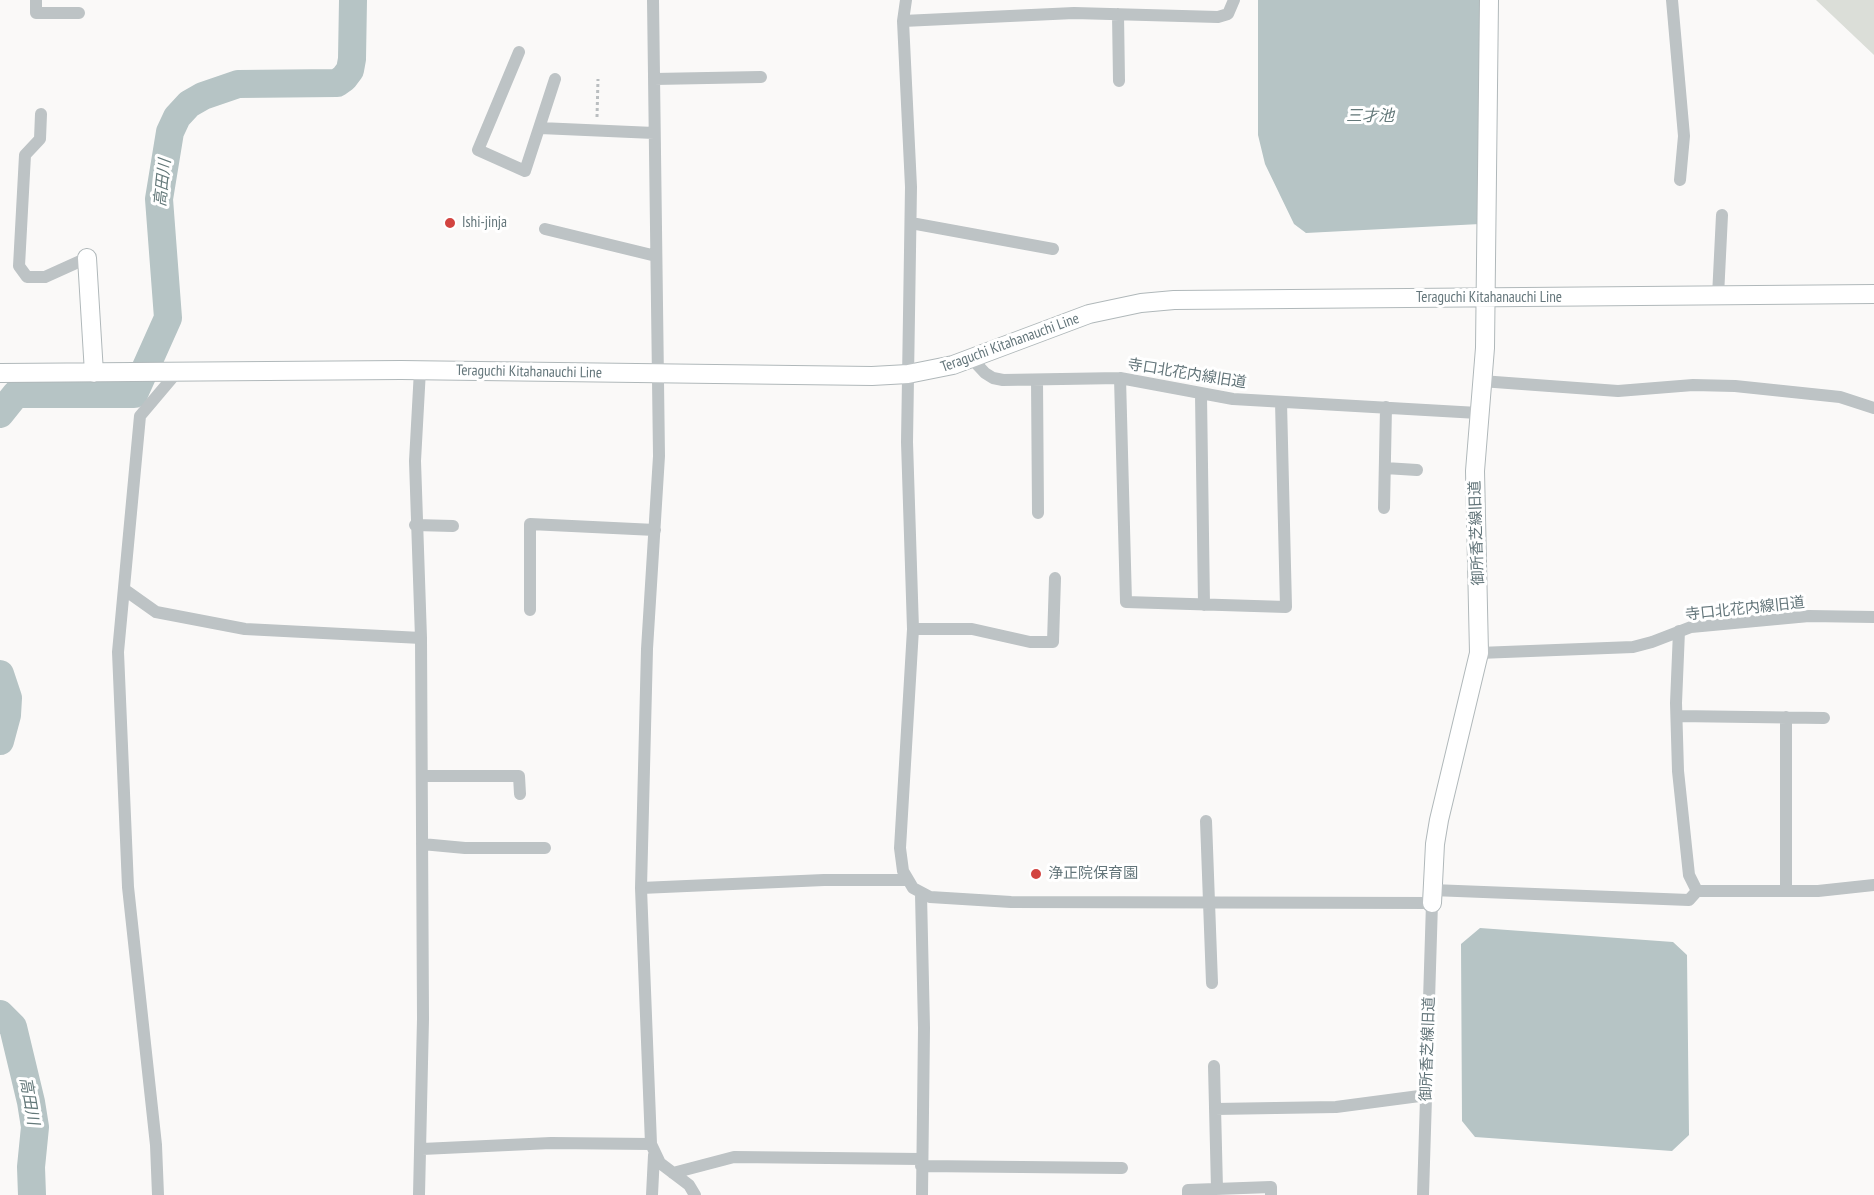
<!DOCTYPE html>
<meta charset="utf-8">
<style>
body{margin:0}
canvas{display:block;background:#faf9f8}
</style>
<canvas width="1874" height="1195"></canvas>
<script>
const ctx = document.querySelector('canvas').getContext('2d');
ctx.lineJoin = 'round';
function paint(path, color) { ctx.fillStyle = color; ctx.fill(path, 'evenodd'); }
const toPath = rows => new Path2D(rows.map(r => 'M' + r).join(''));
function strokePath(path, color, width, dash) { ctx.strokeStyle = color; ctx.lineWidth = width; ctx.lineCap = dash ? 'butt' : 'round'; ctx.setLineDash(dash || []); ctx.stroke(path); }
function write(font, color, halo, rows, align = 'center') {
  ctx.font = font + ' "PT Sans Narrow","Noto Sans JP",sans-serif'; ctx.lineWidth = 6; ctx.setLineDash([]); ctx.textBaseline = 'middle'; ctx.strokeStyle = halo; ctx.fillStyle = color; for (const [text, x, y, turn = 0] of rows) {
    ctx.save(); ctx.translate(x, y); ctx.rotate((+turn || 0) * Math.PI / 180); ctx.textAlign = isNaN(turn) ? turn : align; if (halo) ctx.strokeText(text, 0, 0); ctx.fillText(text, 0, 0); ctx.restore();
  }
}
const green = toPath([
 [1816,0,1874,0,1874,55]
]);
const water = toPath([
 [1258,0,1480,0,1480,224,1306,233,1294,224,1265,164,1258,135],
 [1480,928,1673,942,1687,955,1689,1135,1672,1151,1475,1137,1462,1121,1461,944]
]);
const river = toPath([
 [0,414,16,394,134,394,168,318,159,199,170,132,177,117,189,104,203,96,238,84,337,83,344,78,350,70,352,59,353,0],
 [0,674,8,698,7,715,0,741],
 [0,1014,13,1027,31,1102,35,1127,31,1167,32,1195]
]);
const path = toPath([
 [597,117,598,79]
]);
const street = toPath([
 [36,0,36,13,79,13],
 [653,0,659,456,647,649,641,888,651,1144,660,1163,689,1185,695,1195],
 [906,0,903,21,911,187,907,442,913,629,900,848,903,871,913,888,930,897,1011,902,1432,903,1423,1195],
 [1672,0,1684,136,1680,180],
 [1118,14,1119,81],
 [903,21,1074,13,1218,17,1228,14,1234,0],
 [519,52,478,150,525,171,555,79],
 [654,79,761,77],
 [41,114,40,139,25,155,19,266,27,277,45,277,87,258],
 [540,128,654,133],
 [911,223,1053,249],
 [545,229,656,256],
 [1718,296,1722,215],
 [972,359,985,373,993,378,1003,380,1120,378,1233,399,1478,413],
 [1120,378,1126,602,1286,607,1281,402],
 [1037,380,1038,513],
 [1481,381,1618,391,1693,385,1735,386,1840,397,1874,408],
 [1201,395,1204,605],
 [1385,468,1417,470],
 [1384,508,1386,407],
 [415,525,453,526],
 [125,590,156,612,245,629,421,638],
 [530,610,530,524,655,530],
 [913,629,972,629,1030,642,1053,642,1055,578],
 [1679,631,1676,703,1678,771,1689,875,1697,891,1818,891,1874,885],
 [1479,653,1633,647,1652,642,1691,627,1809,616,1874,617],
 [1677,716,1824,718],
 [1786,717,1786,891],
 [422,776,519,776,520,794],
 [1206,821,1212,983],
 [422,844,465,848,545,848],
 [641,888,824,880,908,880],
 [1432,890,1689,900,1697,891],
 [921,894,924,1028,922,1195],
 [1214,1066,1217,1189],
 [1215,1109,1336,1107,1427,1095],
 [422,1149,551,1143,651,1144],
 [921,1166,1122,1168],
 [673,1173,734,1157,921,1159],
 [158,1195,156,1145,128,887,118,652,140,416,178,371],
 [419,1195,423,1019,421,638,415,461,420,370],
 [652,1195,654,1155],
 [1188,1195,1188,1190,1271,1187,1271,1195]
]);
const secondary = toPath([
 [87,258,94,373],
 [0,373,401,370,872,376,908,374,953,365,1089,314,1141,303,1174,300,1874,294],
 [1432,903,1435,844,1439,820,1479,653,1475,471,1485,348,1489,0]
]);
const markers = [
 [450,223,6,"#d24440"],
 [1036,874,6,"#d24440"]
];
const poiNames = [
 ["Ishi-jinja",462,223],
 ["浄正院保育園",1048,874]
];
const streetNames = [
 ["Teraguchi Kitahanauchi Line",1489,298],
 ["Teraguchi Kitahanauchi Line",1010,343,-20],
 ["Teraguchi Kitahanauchi Line",529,372,1],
 ["寺口北花内線旧道",1187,374,9],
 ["御所香芝線旧道",1477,533,-92],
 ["寺口北花内線旧道",1745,609,-6],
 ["御所香芝線旧道",1428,1049,-88]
];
const waterNames = [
 ["三才池",1370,116],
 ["高田川",163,183,-84],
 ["高田川",29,1101,80]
];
paint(green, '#dbded8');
paint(water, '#b6c4c5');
strokePath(river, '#b6c4c5', 28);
strokePath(secondary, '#b0b8ba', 20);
strokePath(path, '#babec0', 3, [3, 3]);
strokePath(street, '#bdc3c5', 12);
strokePath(secondary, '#fff', 18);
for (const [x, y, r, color] of markers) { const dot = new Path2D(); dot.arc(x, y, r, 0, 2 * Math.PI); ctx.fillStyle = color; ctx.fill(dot); strokePath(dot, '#fff', 2); }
write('15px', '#63757a', '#fff', poiNames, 'left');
write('15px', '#63757a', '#fff', streetNames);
write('italic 16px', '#637879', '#fff', waterNames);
</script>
